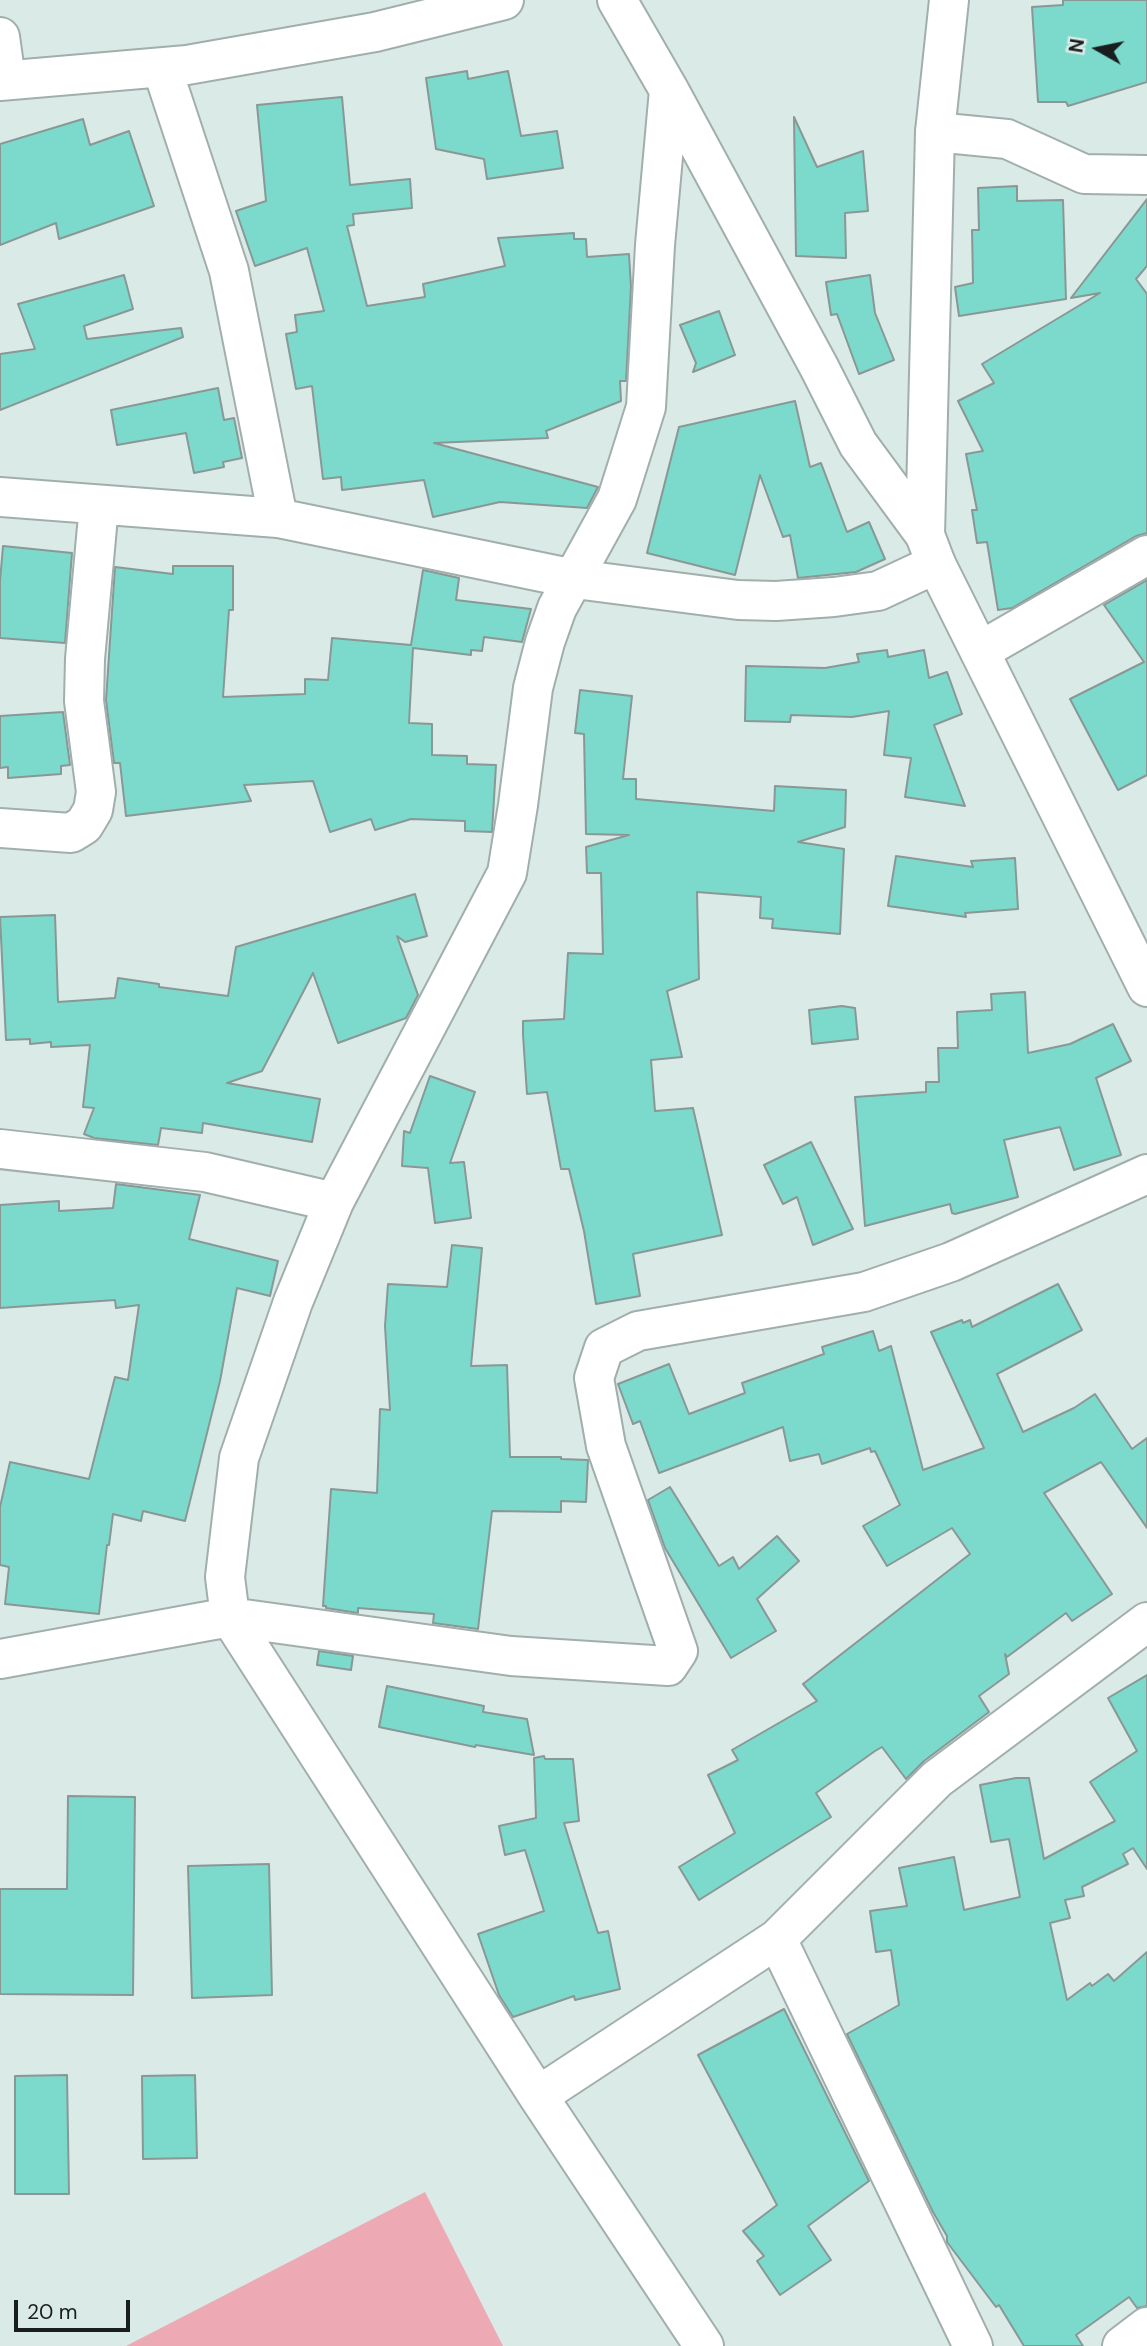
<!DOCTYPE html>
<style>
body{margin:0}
#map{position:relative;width:1147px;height:2346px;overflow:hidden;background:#daeae7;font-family:"DM Sans",sans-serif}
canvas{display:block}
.north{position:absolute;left:1063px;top:14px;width:70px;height:70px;-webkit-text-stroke:5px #daeae7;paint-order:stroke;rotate:279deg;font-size:19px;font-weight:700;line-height:28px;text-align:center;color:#181e1d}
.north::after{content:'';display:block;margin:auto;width:24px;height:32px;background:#181e1d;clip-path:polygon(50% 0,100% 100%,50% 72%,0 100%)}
.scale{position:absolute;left:14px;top:2300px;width:116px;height:32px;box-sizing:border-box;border:4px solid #181e1d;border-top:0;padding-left:9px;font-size:21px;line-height:24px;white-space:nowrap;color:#181e1d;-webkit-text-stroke:5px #daeae7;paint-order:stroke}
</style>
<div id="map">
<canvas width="1147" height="2346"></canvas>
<div class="north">N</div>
<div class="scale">20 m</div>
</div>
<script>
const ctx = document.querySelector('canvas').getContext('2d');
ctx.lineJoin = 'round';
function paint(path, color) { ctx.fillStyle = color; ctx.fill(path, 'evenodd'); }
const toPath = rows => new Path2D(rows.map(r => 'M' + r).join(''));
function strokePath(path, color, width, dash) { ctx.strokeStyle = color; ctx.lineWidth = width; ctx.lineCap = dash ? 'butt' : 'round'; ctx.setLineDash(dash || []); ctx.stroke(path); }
const green = toPath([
 [425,2192,503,2346,126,2346]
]);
const building = toPath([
 [1063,0,1147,0,1147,82,1068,106,1066,102,1038,102,1032,7,1063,5,1063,0],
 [467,71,468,79,508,71,521,136,557,131,563,168,487,179,484,159,436,149,426,78,467,71],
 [342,97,350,185,410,179,412,208,353,214,354,225,347,226,367,306,425,297,423,284,505,266,498,238,574,233,574,239,586,239,587,257,629,254,631,287,626,381,620,381,621,401,546,431,548,438,434,443,598,487,587,508,500,502,433,517,424,480,342,490,341,477,323,479,312,386,296,389,286,334,297,332,295,315,324,311,307,248,255,266,236,211,266,201,257,105,342,97],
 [794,117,817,167,863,151,868,211,845,213,846,258,796,256,794,117],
 [83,119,90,145,129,131,154,206,59,239,56,223,0,245,0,144,83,119],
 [1017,186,1017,201,1063,200,1066,299,959,316,955,287,973,283,972,230,979,230,978,188,1017,186],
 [1147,199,1147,266,1136,279,1147,294,1147,533,1136,536,1012,608,998,610,987,542,977,543,972,510,977,510,966,454,983,451,958,401,994,383,982,364,1100,293,1071,298,1147,199],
 [124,275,133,309,84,326,87,339,181,328,183,337,0,410,0,354,35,349,18,304,124,275],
 [870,275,875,313,894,360,859,374,837,314,831,315,826,282,870,275],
 [719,311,735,355,693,372,696,363,680,325,719,311],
 [218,388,224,420,234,418,242,458,223,462,224,467,194,473,186,433,117,445,111,410,218,388],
 [795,401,810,467,821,463,847,532,869,522,885,559,856,572,798,578,790,535,783,537,760,475,735,575,647,553,679,427,795,401],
 [3,546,72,553,65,643,0,638,0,581,3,546],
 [173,566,233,566,233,610,229,610,223,697,305,694,305,679,328,680,332,638,411,645,423,570,459,578,456,600,531,609,522,642,484,637,482,651,471,650,471,655,413,648,409,723,432,724,432,755,467,756,467,764,496,765,492,832,465,831,465,821,411,819,375,830,371,819,330,832,313,781,244,785,251,801,126,816,120,763,114,763,106,700,115,567,173,574,173,566],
 [1147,580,1147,775,1118,790,1070,699,1144,662,1104,605,1147,580],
 [887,650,888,657,924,650,929,678,947,672,962,714,934,725,965,806,905,797,911,758,884,755,889,711,852,717,791,715,790,722,745,721,746,666,825,668,859,662,857,654,887,650],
 [580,690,632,696,623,779,636,779,636,799,774,811,775,786,846,790,845,827,798,842,844,849,840,934,772,928,773,919,760,918,761,897,697,892,699,979,667,991,682,1057,651,1060,655,1111,693,1108,722,1235,633,1254,640,1296,596,1304,584,1231,569,1169,561,1169,547,1092,527,1094,523,1035,523,1021,564,1019,568,953,603,954,601,873,587,873,586,847,629,835,586,834,584,734,575,733,580,690],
 [63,712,70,765,61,766,61,774,8,778,8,767,0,768,0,716,63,712],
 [896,856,973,867,971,861,1015,858,1018,909,965,913,966,917,888,906,896,856],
 [415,894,427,936,405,942,397,936,418,995,406,1018,338,1043,313,973,262,1071,227,1083,320,1099,312,1142,203,1123,202,1133,161,1128,158,1145,94,1138,84,1134,94,1108,83,1107,90,1045,51,1047,51,1042,30,1044,30,1039,6,1040,0,917,55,915,58,1002,115,998,118,978,159,984,159,987,228,996,236,947,415,894],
 [1025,992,1028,1053,1070,1044,1113,1024,1131,1061,1096,1078,1121,1155,1074,1170,1060,1127,1004,1140,1018,1197,955,1214,952,1213,950,1204,865,1226,855,1097,926,1092,926,1082,939,1082,938,1048,958,1048,957,1012,992,1010,991,994,1025,992],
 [842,1006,855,1008,858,1039,812,1044,809,1010,842,1006],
 [430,1076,475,1092,450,1163,464,1162,471,1218,435,1223,428,1168,402,1166,404,1131,410,1133,430,1076],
 [811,1142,853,1229,813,1245,797,1197,783,1204,764,1165,811,1142],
 [116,1184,200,1195,189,1239,278,1261,270,1296,237,1288,220,1381,185,1521,143,1511,141,1521,113,1514,109,1545,107,1545,99,1614,5,1604,9,1567,0,1565,0,1507,10,1462,89,1479,115,1377,128,1380,139,1305,116,1308,115,1300,0,1308,0,1205,59,1201,59,1211,113,1208,116,1184],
 [452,1245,482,1248,471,1366,507,1365,510,1457,561,1457,561,1459,588,1460,586,1502,561,1501,561,1512,492,1511,478,1629,433,1623,434,1614,358,1608,358,1613,326,1608,326,1606,323,1606,331,1489,377,1493,380,1409,390,1410,385,1326,388,1284,447,1287,452,1245],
 [1058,1284,1082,1330,997,1374,1023,1432,1074,1408,1095,1394,1132,1449,1147,1438,1147,1528,1101,1462,1044,1493,1112,1594,1072,1621,1066,1613,1007,1657,1005,1654,1009,1674,979,1696,989,1712,924,1761,906,1779,882,1747,875,1751,816,1793,831,1817,699,1900,679,1867,735,1833,708,1775,738,1760,732,1750,817,1701,803,1684,970,1554,952,1528,887,1566,863,1526,900,1505,875,1451,871,1452,870,1448,822,1464,819,1454,790,1461,783,1427,659,1473,640,1421,633,1424,618,1384,669,1364,689,1414,745,1393,742,1383,824,1354,822,1347,873,1331,879,1351,891,1346,923,1470,984,1448,931,1332,962,1320,963,1323,970,1320,972,1327,1058,1284],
 [670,1487,719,1566,733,1557,739,1569,777,1536,799,1561,757,1599,776,1631,731,1658,665,1548,648,1500,670,1487],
 [319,1651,353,1656,351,1670,317,1665,319,1651],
 [1147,1675,1147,1869,1133,1848,1123,1854,1128,1864,1082,1887,1084,1896,1065,1900,1070,1918,1050,1923,1067,2000,1090,1983,1092,1986,1108,1974,1114,1981,1147,1952,1147,2306,1137,2308,1129,2297,1076,2335,1083,2346,1024,2346,999,2305,996,2307,947,2242,947,2236,933,2212,847,2034,899,2005,891,1950,876,1952,870,1911,907,1906,899,1868,954,1857,964,1910,1020,1897,1009,1839,991,1842,980,1785,1016,1778,1029,1778,1044,1859,1115,1821,1090,1782,1137,1751,1108,1698,1147,1675],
 [387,1686,484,1706,483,1712,527,1719,534,1755,476,1745,475,1747,379,1727,387,1686],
 [544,1756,545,1759,573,1759,579,1821,564,1823,598,1933,608,1931,620,1989,575,2000,574,1996,513,2017,499,1995,478,1934,544,1911,525,1850,505,1855,499,1826,536,1818,534,1758,544,1756],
 [68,1796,135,1797,133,1995,0,1994,0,1889,67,1889,68,1796],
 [269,1864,272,1995,192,1998,188,1866,269,1864],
 [784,2009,869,2181,808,2226,831,2260,780,2295,757,2261,764,2256,743,2231,777,2205,698,2055,784,2009],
 [67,2075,69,2194,15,2194,15,2076,67,2075],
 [195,2075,197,2158,143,2159,142,2076,195,2075]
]);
const minor = toPath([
 [617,0,669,90,819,367,858,444,925,535],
 [0,37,6,80],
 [162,68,229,271,278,518],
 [0,81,187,65,375,32,504,0],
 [669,90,655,245,646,407,617,499,557,608,545,642,533,688,518,805,507,873,334,1202,293,1302,239,1458,225,1577,230,1617,538,2096,704,2346],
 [935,132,1007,139,1084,174,1147,175],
 [0,497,278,518,575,579,738,600,776,601,834,597,878,591,936,564],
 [980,651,1147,555],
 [0,828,71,833,84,825,93,810,96,792,84,701,85,659,99,505],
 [0,1149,205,1172,334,1202],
 [0,1659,230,1617,511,1656,668,1666,678,1651,606,1446,594,1378,604,1348,638,1331,864,1292,951,1262,1147,1174],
 [777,1939,973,2346],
 [538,2096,777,1939,937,1779,1147,1622]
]);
const tertiary = toPath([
 [949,0,935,132,925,535,936,564,1147,987],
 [1122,2346,1147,2327]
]);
paint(green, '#eeaab4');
paint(building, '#7cdacc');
strokePath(building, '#899895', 2);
strokePath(minor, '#a0afac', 42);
strokePath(tertiary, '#a0afac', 42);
strokePath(minor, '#fff', 38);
strokePath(tertiary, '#fff', 38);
</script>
